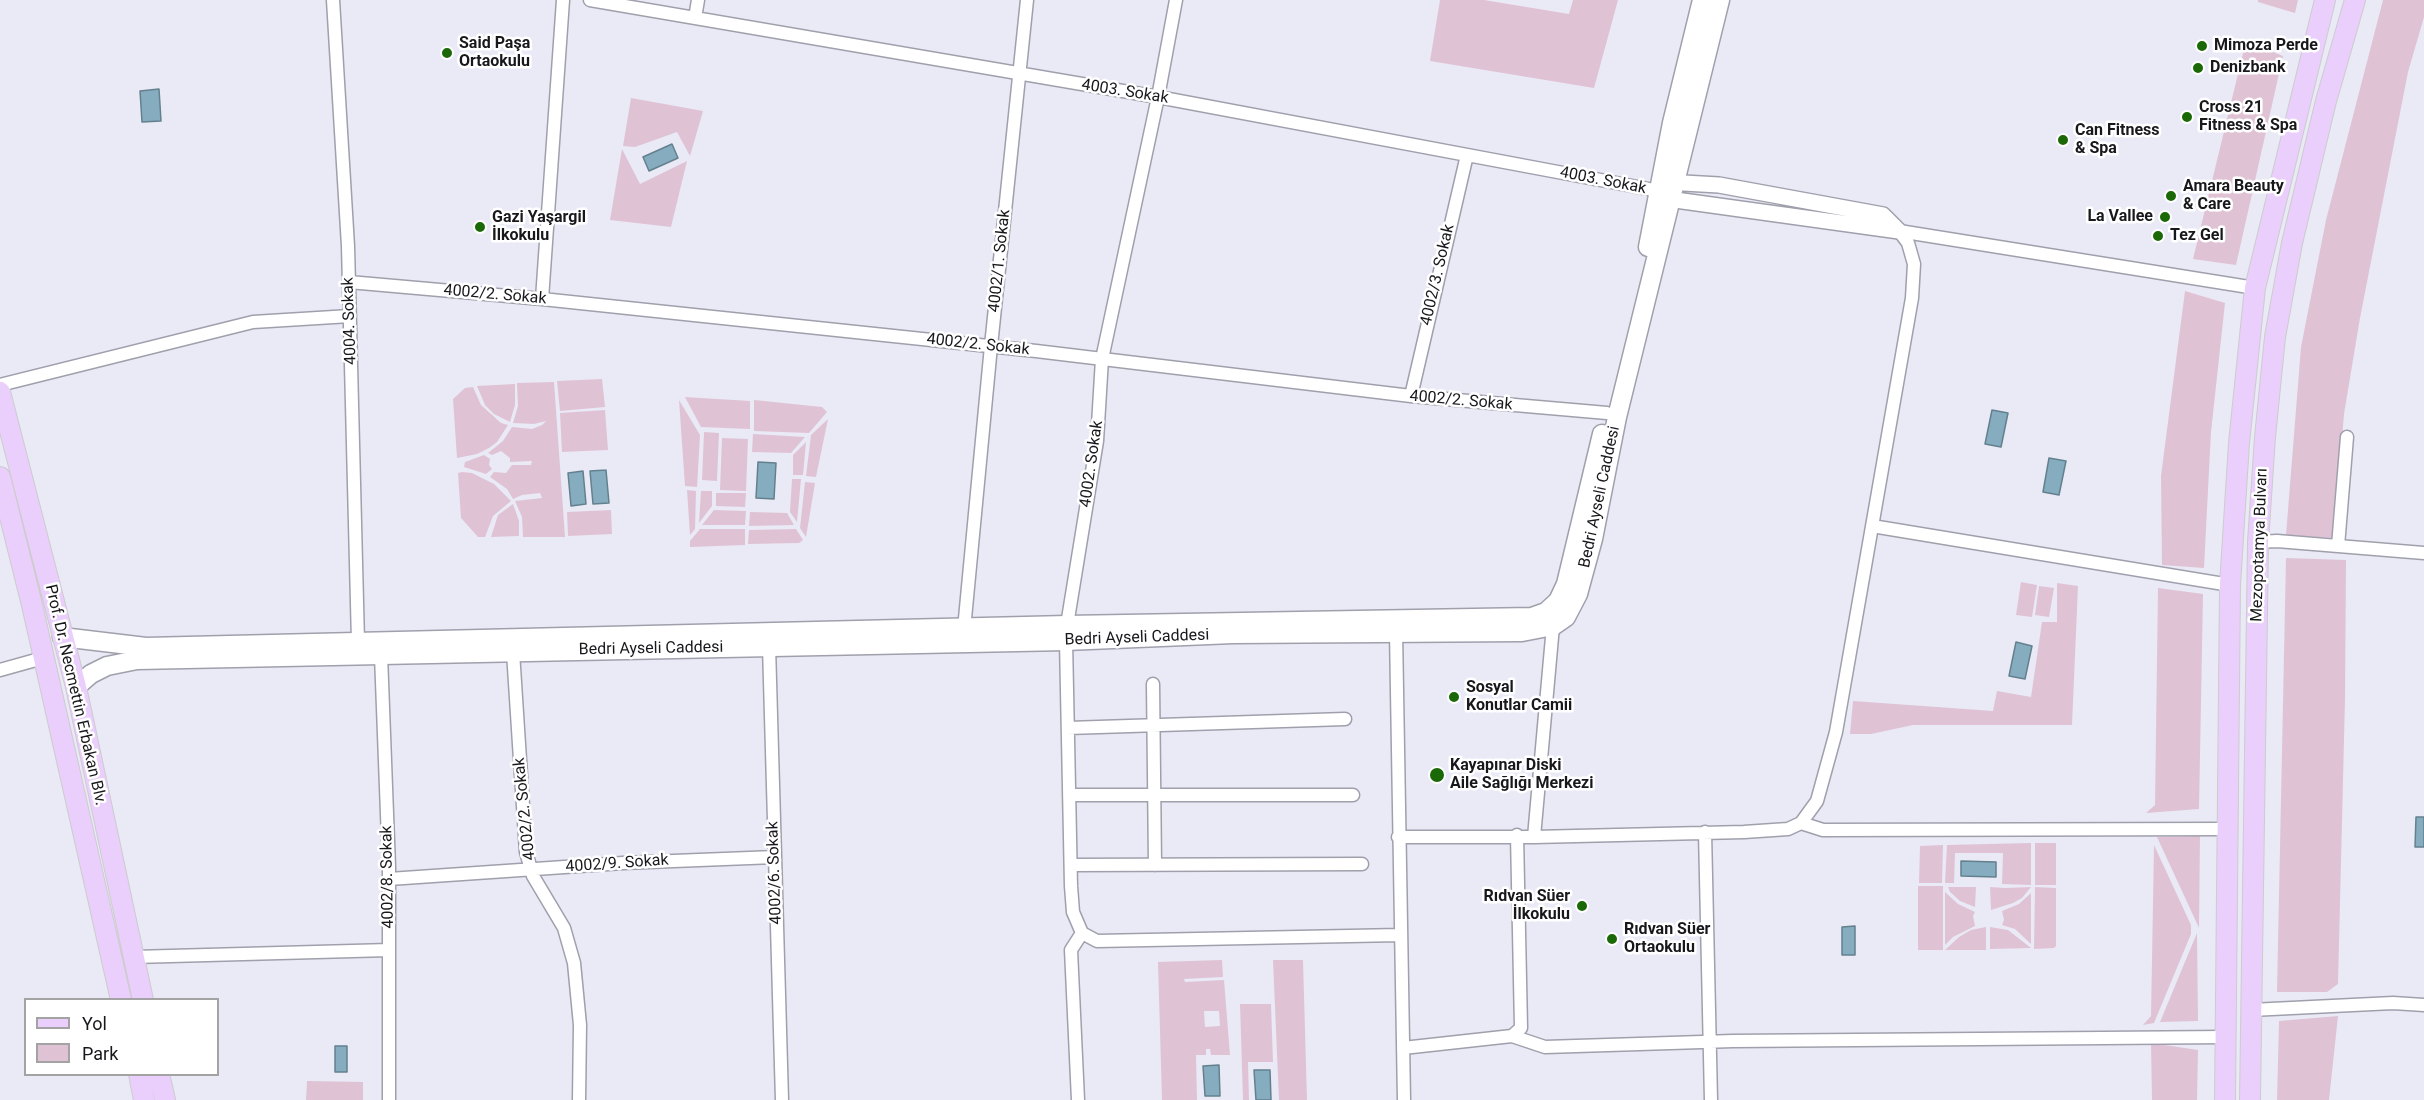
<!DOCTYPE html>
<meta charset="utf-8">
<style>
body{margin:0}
#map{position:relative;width:2424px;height:1100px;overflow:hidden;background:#e9eaf6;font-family:Roboto,sans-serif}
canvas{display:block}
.legend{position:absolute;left:24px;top:998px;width:195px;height:78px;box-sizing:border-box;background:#fff;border:2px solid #a3a3a4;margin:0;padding:8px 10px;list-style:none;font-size:18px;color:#18181c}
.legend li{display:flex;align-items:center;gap:12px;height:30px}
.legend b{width:30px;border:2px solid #a3a3a4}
</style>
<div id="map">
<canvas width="2424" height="1100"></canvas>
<ul class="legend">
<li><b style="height:8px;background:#eacefb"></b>Yol</li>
<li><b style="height:16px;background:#e0c2d5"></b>Park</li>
</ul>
</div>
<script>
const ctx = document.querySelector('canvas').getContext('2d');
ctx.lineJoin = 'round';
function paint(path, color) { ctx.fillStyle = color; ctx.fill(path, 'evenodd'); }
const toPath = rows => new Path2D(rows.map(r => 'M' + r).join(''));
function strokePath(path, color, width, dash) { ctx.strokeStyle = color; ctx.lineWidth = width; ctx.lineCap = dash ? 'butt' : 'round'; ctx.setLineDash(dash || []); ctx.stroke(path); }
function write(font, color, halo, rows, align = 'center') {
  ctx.font = font + ' Roboto,sans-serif'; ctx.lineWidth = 5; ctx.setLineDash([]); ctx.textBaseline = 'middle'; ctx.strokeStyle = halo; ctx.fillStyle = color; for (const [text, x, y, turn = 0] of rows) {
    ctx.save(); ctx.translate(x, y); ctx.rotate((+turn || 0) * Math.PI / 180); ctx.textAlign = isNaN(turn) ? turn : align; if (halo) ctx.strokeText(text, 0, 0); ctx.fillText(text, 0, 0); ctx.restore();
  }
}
const green = toPath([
 [1440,0,1484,0,1569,14,1573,0,1618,0,1594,88,1430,61],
 [2258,0,2298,0,2295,13,2258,2],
 [2383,0,2424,0,2424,17,2408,72,2360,318,2344,414,2334,538,2286,535,2301,347,2326,220],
 [2246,41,2283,56,2236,265,2193,259],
 [631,98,703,111,690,156,677,132,635,147,623,146],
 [622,149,640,184,687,161,671,227,610,220],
 [2185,291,2225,303,2211,432,2204,568,2162,565,2161,476],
 [602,379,605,407,560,411,557,381],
 [554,382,565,537,523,537,522,517,515,501,542,498,540,493,522,495,513,499,507,489,490,477,494,472,506,473,512,465,531,465,532,461,510,462,510,458,501,451,492,455,488,453,503,441,512,427,532,429,542,425,546,421,534,424,513,423,518,406,517,383],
 [515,384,515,405,510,422,494,414,485,405,477,386],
 [473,387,481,405,501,423,508,425,497,442,489,448,477,454,457,458,453,399,465,388],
 [685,397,750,401,750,429,701,427],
 [679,400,700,435,697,487,685,486],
 [754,400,822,407,827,412,809,433,754,431],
 [605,410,608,450,562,452,560,413],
 [828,419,816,477,806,476,811,435],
 [704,432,719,433,717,481,702,480],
 [753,434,805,437,791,453,752,452],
 [722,438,748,439,746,491,720,490],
 [806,442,803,475,793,475,793,455],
 [484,455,490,459,489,465,492,469,486,474,464,467,465,462],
 [462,472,472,473,494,484,511,501,493,516,485,537,478,537,461,518,458,473],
 [792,479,801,479,797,522,790,512],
 [805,482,815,483,806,537,800,528],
 [687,490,696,491,695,529,690,535],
 [701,491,712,491,712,506,699,523],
 [716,493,746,493,745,507,716,506],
 [513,504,519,521,519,536,491,537,498,515],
 [611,510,612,534,568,536,567,512],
 [714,510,746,511,745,525,702,525],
 [750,512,787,513,794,525,749,526],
 [700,529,745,529,745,545,690,547,690,541],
 [796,529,803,540,799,543,748,544,749,530],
 [2286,558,2346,560,2345,699,2338,984,2327,992,2277,992],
 [2021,582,2037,585,2032,617,2016,615],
 [2057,583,2078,586,2072,725,1913,725,1871,734,1850,734,1853,701,1993,711,1997,691,2031,697,2042,622,2057,622],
 [2039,586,2054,588,2049,617,2035,615],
 [2158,588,2203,594,2199,809,2146,813,2155,805],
 [2200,836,2199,928,2157,837],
 [2031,843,2031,885,2002,884,2003,853,1955,853,1954,883,1945,883,1947,845],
 [2035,843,2056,843,2056,885,2035,885],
 [1943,845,1942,883,1919,883,1920,846],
 [2154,845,2191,925,2191,934,2154,1023,2143,1025,2151,1016],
 [1918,886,1943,886,1943,950,1918,950],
 [1948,887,1976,887,1975,907,1960,901,1950,892],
 [1990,887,2005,888,2031,887,2022,898,2013,903,1991,910],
 [2035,887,2056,888,2056,946,2054,948,2034,949],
 [1945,892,1958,904,1975,912,1973,916,1975,926,1953,937,1945,945],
 [2031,893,2031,944,2015,929,2002,925,2004,920,2002,911,2019,904],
 [1986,927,1986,950,1945,950,1959,937,1971,930],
 [1990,927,2008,930,2031,948,1990,949],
 [2197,933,2198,1021,2160,1022],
 [1222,960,1223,977,1184,979,1185,982,1224,980,1230,1055,1211,1055,1210,1049,1206,1049,1206,1055,1196,1055,1197,1100,1162,1100,1158,962],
 [1204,1011,1219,1011,1220,1026,1205,1027],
 [1273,960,1303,960,1307,1100,1279,1100],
 [1240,1004,1271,1004,1273,1062,1248,1062,1249,1100,1243,1100],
 [2338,1016,2329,1100,2277,1100,2279,1021],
 [2151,1043,2198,1050,2197,1100,2152,1100],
 [307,1081,363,1082,363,1100,306,1100]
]);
const water = toPath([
 [159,89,161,121,142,122,140,91,159,89],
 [672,144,678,158,649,171,643,157,672,144],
 [1992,410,2008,413,2001,447,1985,444,1992,410],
 [2049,458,2066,461,2059,495,2043,492,2049,458],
 [758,462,776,463,774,499,756,498,758,462],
 [606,470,609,503,593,504,590,471,606,470],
 [583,471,586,504,571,506,568,473,583,471],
 [2016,642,2032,646,2025,679,2009,676,2016,642],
 [2416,817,2424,817,2424,847,2415,847,2416,817],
 [1961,861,1996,862,1996,877,1961,876,1961,861],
 [1855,926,1855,955,1842,955,1842,927,1855,926],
 [335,1046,347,1046,347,1072,335,1072,335,1046],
 [1219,1065,1220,1096,1205,1096,1203,1066,1219,1065],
 [1254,1070,1270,1070,1271,1100,1256,1100,1254,1070]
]);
const minor = toPath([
 [333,0,348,246,358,642],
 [590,0,1158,97,1659,191],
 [695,18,698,0],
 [1899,231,2255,288],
 [349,282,542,299,1036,351,1411,396,1607,413],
 [542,299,563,0],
 [0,385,253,322,350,316],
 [1411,396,1467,155],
 [1872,526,2230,585],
 [2258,542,2277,541,2424,553],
 [2338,546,2347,437],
 [964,629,991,346,1027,0],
 [1396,632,1404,1100],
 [769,646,782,1100],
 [513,652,526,852,533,876,564,928,574,963,580,1025,579,1100],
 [381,655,389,867,389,1100],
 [0,670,43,658],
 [1153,684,1155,865],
 [1068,728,1345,719],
 [1069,795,1353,795],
 [1801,823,1823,830,2228,829],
 [1705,832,1711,1100],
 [1398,837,1534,837,1744,832,1788,829,1801,823,1817,801,1836,732,1912,298,1914,264,1908,243,1899,231],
 [1534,837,1553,626],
 [1071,865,1362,864],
 [389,879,623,863,775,857],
 [1082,933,1073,912,1071,886,1066,641,1067,625,1097,441,1102,359,1158,97,1176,0],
 [1082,933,1097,941,1400,935],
 [134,957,389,950],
 [2251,1010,2393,1003,2424,1005],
 [1512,1036,1545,1047,1733,1041,2226,1037],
 [1403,1048,1512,1036,1521,1028,1517,835],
 [1078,1100,1071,950,1082,933]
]);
const tertiary = toPath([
 [1666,182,1719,185,1883,215,1899,231],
 [1661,198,1899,231]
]);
const secondary = toPath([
 [1648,247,1672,123,1702,0],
 [62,637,146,647,1067,625,1532,617,1546,612,1558,601,1566,584,1602,434],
 [76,687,91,674,107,666,137,660,1066,641,1233,634,1522,632,1553,626,1566,617,1578,594,1593,539,1617,417,1720,0]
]);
const primary = toPath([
 [0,392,76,687,143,1000],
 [0,477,32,605,121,1000],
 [139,1074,144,1100],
 [159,1074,165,1100],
 [2225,1100,2230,585,2239,443,2255,288,2325,0],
 [2250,1100,2258,542,2265,437,2275,337,2292,243,2326,101,2355,0]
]);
const markers = [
 [2202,46,6,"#1b6807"],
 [447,53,6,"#1b6807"],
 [2198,68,6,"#1b6807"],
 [2187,117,6,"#1b6807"],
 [2063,140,6,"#1b6807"],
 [2171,196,6,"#1b6807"],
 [2165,217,6,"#1b6807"],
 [480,227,6,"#1b6807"],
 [2158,236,6,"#1b6807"],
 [1454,697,6,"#1b6807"],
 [1437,775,8,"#1b6807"],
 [1582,906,6,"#1b6807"],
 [1612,939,6,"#1b6807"]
];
const poiNames = [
 ["Said Paşa",459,44],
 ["Ortaokulu",459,62],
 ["Mimoza Perde",2214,46],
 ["Denizbank",2210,68],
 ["Cross 21",2199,108],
 ["Fitness & Spa",2199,126],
 ["Can Fitness",2075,131],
 ["& Spa",2075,149],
 ["Amara Beauty",2183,187],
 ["& Care",2183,205],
 ["La Vallee",2153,217,"right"],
 ["Gazi Yaşargil",492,218],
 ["İlkokulu",492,236],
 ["Tez Gel",2170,236],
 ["Sosyal",1466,688],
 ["Konutlar Camii",1466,706],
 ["Kayapınar Diski",1450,766],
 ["Aile Sağlığı Merkezi",1450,784],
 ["Rıdvan Süer",1570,897,"right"],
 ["İlkokulu",1570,915,"right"],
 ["Rıdvan Süer",1624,930],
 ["Ortaokulu",1624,948]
];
const streetNames = [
 ["4003. Sokak",1125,92,9],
 ["4003. Sokak",1603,181,11],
 ["4002/1. Sokak",1000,261,-84],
 ["4002/3. Sokak",1438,275,-77],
 ["4002/2. Sokak",495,295,5],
 ["4004. Sokak",350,321,-92],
 ["4002/2. Sokak",978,345,6],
 ["4002/2. Sokak",1461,401,5],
 ["4002. Sokak",1092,464,-82],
 ["Bedri Ayseli Caddesi",1600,497,-78],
 ["Mezopotamya Bulvarı",2260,545,-88],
 ["Bedri Ayseli Caddesi",1137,638,-2],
 ["Bedri Ayseli Caddesi",651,649,-1],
 ["Prof. Dr. Necmettin Erbakan Blv.",75,695,77],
 ["4002/2. Sokak",525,809,-96],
 ["4002/9. Sokak",617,864,-4],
 ["4002/6. Sokak",775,873,-92],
 ["4002/8. Sokak",388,877,-91]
];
paint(green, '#e0c2d5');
paint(water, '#85adbf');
strokePath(water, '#64808e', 1.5);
strokePath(minor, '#9fa0ac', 15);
strokePath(tertiary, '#9fa0ac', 18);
strokePath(secondary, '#9fa0ac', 21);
strokePath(primary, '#cccccd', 22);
strokePath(minor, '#fff', 12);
strokePath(tertiary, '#fff', 15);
strokePath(secondary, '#fff', 18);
strokePath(primary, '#eacefb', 20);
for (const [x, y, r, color] of markers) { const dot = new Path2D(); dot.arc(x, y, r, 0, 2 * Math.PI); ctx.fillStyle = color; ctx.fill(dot); strokePath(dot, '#fff', 2); }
write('bold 16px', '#18181c', '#fff', poiNames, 'left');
write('16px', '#18181c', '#fff', streetNames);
</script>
